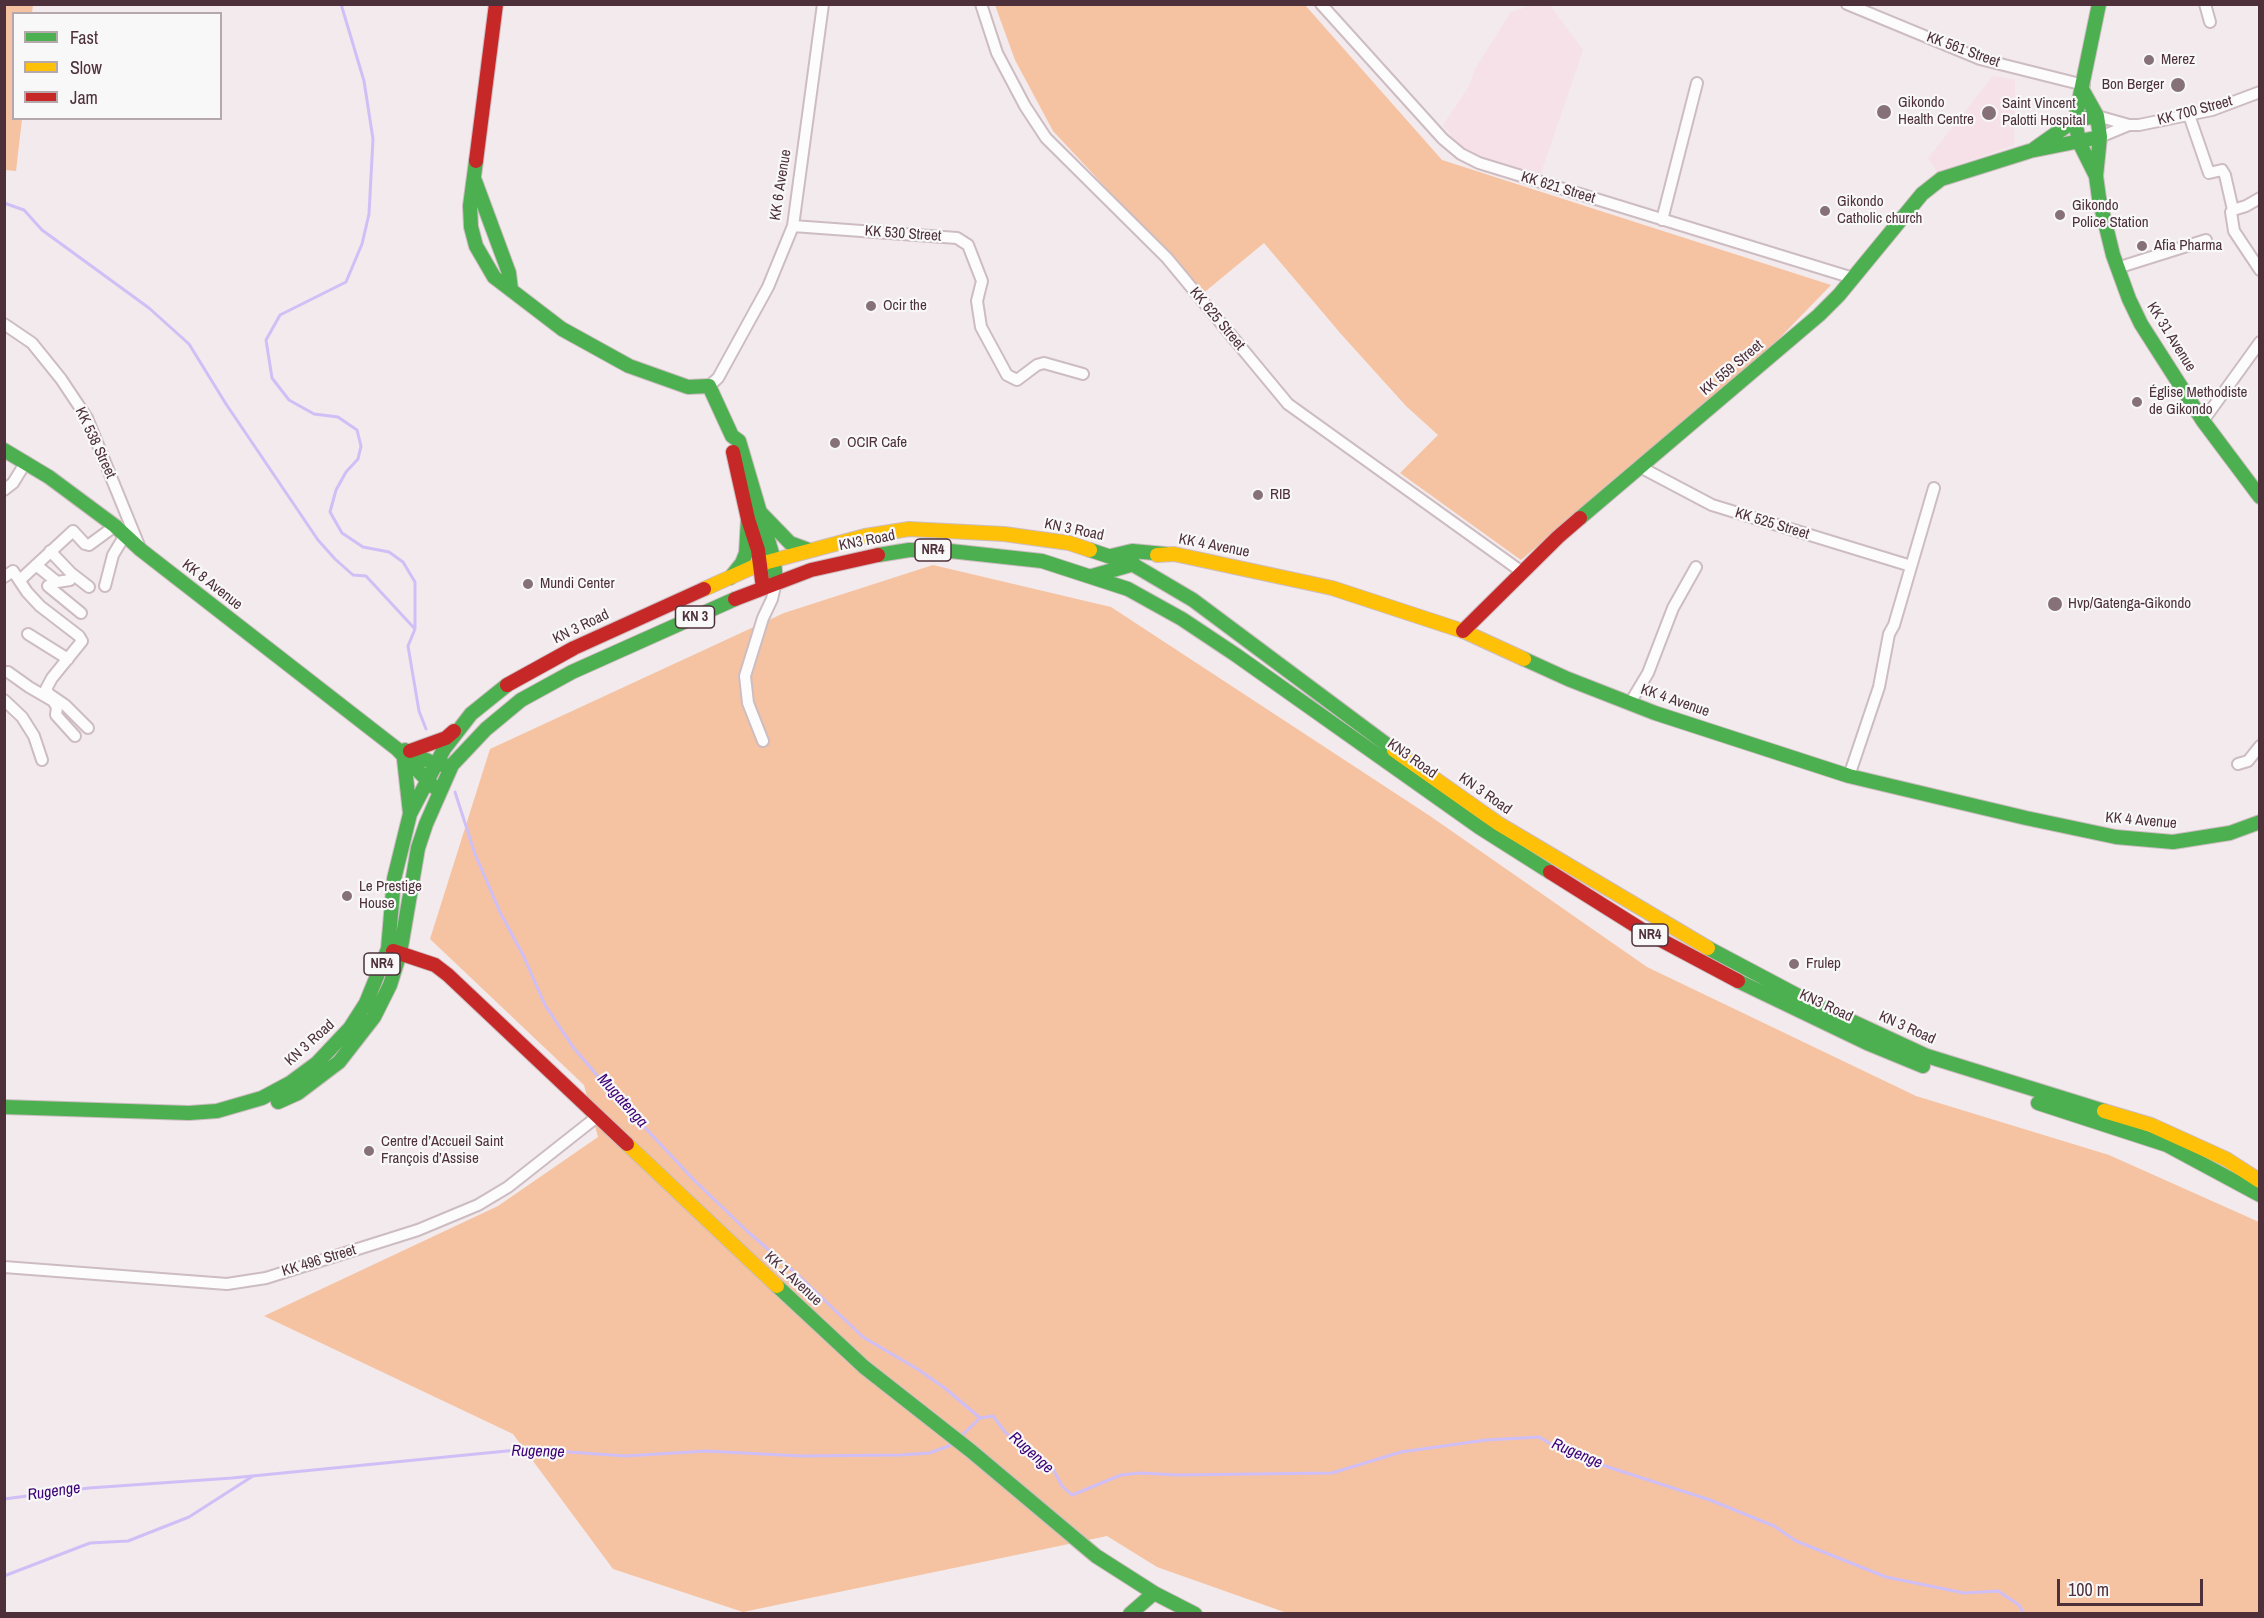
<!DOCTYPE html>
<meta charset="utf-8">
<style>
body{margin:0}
#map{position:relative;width:2264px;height:1618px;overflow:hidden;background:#f2eaec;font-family:"Archivo Narrow",sans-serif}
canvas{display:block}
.frame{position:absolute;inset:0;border:6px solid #4e303b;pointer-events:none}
.legend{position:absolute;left:12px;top:12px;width:210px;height:108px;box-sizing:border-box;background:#f8f8f8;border:2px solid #b4a8ac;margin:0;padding:8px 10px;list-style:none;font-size:18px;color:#4e303b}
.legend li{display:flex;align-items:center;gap:12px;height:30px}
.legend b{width:30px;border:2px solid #b4a8ac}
.scale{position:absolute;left:2057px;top:1579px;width:146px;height:27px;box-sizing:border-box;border:3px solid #4e303b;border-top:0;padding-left:8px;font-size:18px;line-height:21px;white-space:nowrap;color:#4e303b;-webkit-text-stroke:4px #f8f8f8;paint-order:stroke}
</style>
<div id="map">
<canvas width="2264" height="1618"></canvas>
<div class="frame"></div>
<ul class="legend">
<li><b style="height:8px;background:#4caf50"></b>Fast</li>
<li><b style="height:8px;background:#ffc107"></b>Slow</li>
<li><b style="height:8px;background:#c62828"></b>Jam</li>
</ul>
<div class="scale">100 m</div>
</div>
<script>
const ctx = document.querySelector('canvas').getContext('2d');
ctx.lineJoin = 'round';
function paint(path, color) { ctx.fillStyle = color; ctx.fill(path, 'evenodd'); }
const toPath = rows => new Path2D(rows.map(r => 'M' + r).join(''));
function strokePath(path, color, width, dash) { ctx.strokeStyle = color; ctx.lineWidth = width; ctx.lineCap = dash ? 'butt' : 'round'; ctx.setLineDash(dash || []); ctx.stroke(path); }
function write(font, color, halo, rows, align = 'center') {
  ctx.font = font + ' "Archivo Narrow",sans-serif'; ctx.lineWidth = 4.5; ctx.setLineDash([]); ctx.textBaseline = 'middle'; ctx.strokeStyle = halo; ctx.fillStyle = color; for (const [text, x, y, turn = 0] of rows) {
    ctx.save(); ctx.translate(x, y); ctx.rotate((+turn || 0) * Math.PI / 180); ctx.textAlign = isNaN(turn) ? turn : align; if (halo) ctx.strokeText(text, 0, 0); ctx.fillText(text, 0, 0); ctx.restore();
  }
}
const built = toPath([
 [1533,5,1550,5,1583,50,1539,179,1468,158,1443,125,1469,86,1475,69,1511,12],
 [1993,76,2015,80,2014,145,1937,172,1928,158]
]);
const green = toPath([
 [4,5,33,5,32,13,14,14,14,118,22,119,16,171,5,170],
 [995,5,1305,5,1442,160,1831,285,1769,349,1521,560,1400,473,1438,435,1406,406,1341,334,1264,243,1201,295,1164,250,1053,131,1015,60],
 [933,565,1111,607,1430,816,1647,967,1916,1096,2109,1155,2259,1222,2259,1613,1287,1613,1157,1567,1107,1536,743,1612,613,1569,513,1434,264,1316,498,1206,598,1137,584,1085,430,939,490,749,784,613]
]);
const stream = toPath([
 [341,4,364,81,373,139,369,214,362,244,346,282,280,315,266,340,272,378,289,400,314,414,338,417,357,430,361,446,358,459,346,472,336,490,330,512,342,533,363,547,389,552,403,562,415,582,415,629],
 [4,203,24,210,42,230,149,308,189,344,226,404,318,540,335,559,353,575,366,576,415,629,408,646,419,711,426,729],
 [455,792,475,854,500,912,524,957,545,1005,573,1047,607,1087,694,1180,747,1231,799,1276,863,1337,919,1370,946,1389,980,1418],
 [959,1438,980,1418,993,1416,1005,1432,1020,1446,1053,1469,1062,1486,1072,1495,1121,1475,1140,1473,1177,1475,1332,1473,1401,1452,1486,1440,1539,1437,1568,1454,1710,1500,1774,1526,1796,1541,1886,1577,1964,1593,1998,1591,2019,1605,2024,1614],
 [4,1499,89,1488,232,1478,527,1449,625,1456,706,1451,801,1456,901,1455,929,1453,949,1446,954,1442],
 [4,1576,90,1543,128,1541,189,1517,253,1476]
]);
const street = toPath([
 [981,4,997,53,1025,106,1046,138,1167,258,1288,404,1522,572],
 [1321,4,1443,139,1461,154,1479,163,1853,278],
 [1847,4,1980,59,2084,85],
 [2205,4,2210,22],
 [2189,115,2209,173,2222,170,2225,175,2233,210,2231,212,2234,231,2260,270],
 [2097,116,2129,125,2139,125,2212,110,2260,92],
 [2100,137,2129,125],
 [2233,210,2246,206,2260,198],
 [1662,220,1697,83],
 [793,226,957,238,968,245,982,281,977,301,981,327,1007,375,1017,380,1037,365,1044,363,1083,374],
 [2117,268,2206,240],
 [4,324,32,343,61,379,87,418,140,548],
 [709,386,718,378,768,287,793,226,823,4],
 [2203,421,2260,342],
 [1640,467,1712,505,1911,566],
 [4,490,13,483,26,462],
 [50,551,71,573,89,587],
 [36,565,57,582,70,580,72,574],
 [4,577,13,571,27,592,40,606,79,636,82,641,52,678,46,689,49,694,65,705,88,728],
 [20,580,73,531,85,544,89,545,115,526],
 [48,586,81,613],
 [105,586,113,555,125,535],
 [28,634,68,659],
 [8,672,29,687,53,701,57,707,56,715,75,736],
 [4,700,22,717,34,736,42,760],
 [1630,703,1648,673,1673,608,1696,567],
 [763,741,748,703,745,676,763,618,772,599,776,582],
 [2238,764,2248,761,2260,746],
 [1849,776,1879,687,1889,634,1894,625,1934,488],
 [4,1267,227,1284,266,1278,418,1230,478,1205,508,1187,598,1116]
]);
const fast = toPath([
 [2083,91,2097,116,2100,137,2096,176,2099,198,2113,255,2129,299,2141,324,2203,421,2260,497],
 [2034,149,2075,120,2097,116],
 [476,161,470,206,471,227,476,246,494,277,562,329,629,366,688,387,709,386,732,436,739,441,774,560,776,582],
 [2096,176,2079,142,2075,120,2099,4],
 [475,181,509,273,511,290],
 [4,450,49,477,115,526,141,550,397,749,434,787],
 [759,511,790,543,809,550],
 [1580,518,1819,315,1839,295,1922,194,1941,179,2030,151,2100,137],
 [1090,550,1132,564,1193,600,1394,750],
 [878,555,909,550,941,550,1042,561,1128,589,1182,619,1236,655,1479,827,1550,872],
 [1111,556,1132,551,1165,554],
 [1092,576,1134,564],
 [730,578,742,563,746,553,748,519],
 [1524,659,1568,679,1655,713,1849,776,2026,818,2116,837,2173,842,2230,833,2260,822],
 [405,750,435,764,445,765],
 [404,759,410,813],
 [1708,948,1806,1000,1927,1056,2104,1111],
 [1738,981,1867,1043,1923,1066],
 [278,1102,298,1093,339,1062,374,1017,390,985,400,953,418,848,426,824,452,765,486,729,521,700,572,672,735,599],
 [2038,1103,2167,1145,2260,1195],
 [4,1107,189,1113,217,1111,262,1098,290,1083,317,1063,350,1028,366,1003,388,949,394,879,410,814,444,749,471,714,507,685],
 [777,1286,864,1367,971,1451,1096,1556,1154,1593,1195,1614],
 [1130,1614,1154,1593]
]);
const slow = toPath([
 [1157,555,1174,554,1332,588,1463,631,1524,659],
 [704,589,760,564,865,536,909,529,1004,534,1069,543,1090,550],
 [1394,750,1499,824,1708,948],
 [2104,1111,2151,1125,2226,1159,2260,1181],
 [627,1144,777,1286]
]);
const jam = toPath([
 [476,161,496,4],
 [733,452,748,519,758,550,763,588],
 [735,599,811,570,878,555],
 [1463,631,1558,537,1580,518],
 [507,685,574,648,704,589],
 [410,751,446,738,454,731],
 [1550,872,1644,931,1738,981],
 [393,951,435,965,448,975,627,1144]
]);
const markers = [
 [2149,60,6,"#877179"],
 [2178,85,8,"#877179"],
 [1884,112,8,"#877179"],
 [1989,113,8,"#877179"],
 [1825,211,6,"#877179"],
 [2060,215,6,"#877179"],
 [2142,246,6,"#877179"],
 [871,306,6,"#877179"],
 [2137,402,6,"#877179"],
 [835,443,6,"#877179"],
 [1258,495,6,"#877179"],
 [528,584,6,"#877179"],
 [2055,604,8,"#877179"],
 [347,896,6,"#877179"],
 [1794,964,6,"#877179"],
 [369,1151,6,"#877179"]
];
const shields = [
 [933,550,36],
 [695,617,39],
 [1650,935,36],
 [382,964,36]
];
const shieldNames = [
 ["NR4",933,550],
 ["KN 3",695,617],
 ["NR4",1650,935],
 ["NR4",382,964]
];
const streetNames = [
 ["KK 561 Street",1963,50,20],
 ["KK 700 Street",2195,111,-15],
 ["KK 6 Avenue",781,185,-81],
 ["KK 621 Street",1558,188,17],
 ["KK 530 Street",903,234,4],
 ["KK 625 Street",1217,319,50],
 ["KK 31 Avenue",2171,337,58],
 ["KK 559 Street",1732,368,-40],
 ["KK 538 Street",95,443,65],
 ["KK 525 Street",1772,524,17],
 ["KN 3 Road",1074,530,12],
 ["KN3 Road",867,541,-11],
 ["KK 4 Avenue",1214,546,11],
 ["KK 8 Avenue",212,585,38],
 ["KN 3 Road",581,627,-26],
 ["KK 4 Avenue",1675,701,19],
 ["KN3 Road",1412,759,35],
 ["KN 3 Road",1485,794,35],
 ["KK 4 Avenue",2141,821,5],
 ["KN3 Road",1826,1006,25],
 ["KN 3 Road",1907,1028,24],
 ["KN 3 Road",310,1043,-42],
 ["KK 496 Street",319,1261,-17],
 ["KK 1 Avenue",793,1279,43]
];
const poiNames = [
 ["Merez",2161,60],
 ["Bon Berger",2164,85,"right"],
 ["Gikondo",1898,103],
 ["Health Centre",1898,120],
 ["Saint Vincent",2002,104],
 ["Palotti Hospital",2002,121],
 ["Gikondo",1837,202],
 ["Catholic church",1837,219],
 ["Gikondo",2072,206],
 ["Police Station",2072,223],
 ["Afia Pharma",2154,246],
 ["Ocir the",883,306],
 ["Église Methodiste",2149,393],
 ["de Gikondo",2149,410],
 ["OCIR Cafe",847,443],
 ["RIB",1270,495],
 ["Mundi Center",540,584],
 ["Hvp/Gatenga-Gikondo",2068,604],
 ["Le Prestige",359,887],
 ["House",359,904],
 ["Frulep",1806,964],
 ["Centre d’Accueil Saint",381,1142],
 ["François d’Assise",381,1159]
];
const waterNames = [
 ["Mugatenga",622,1101,48],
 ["Rugenge",538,1452,1],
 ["Rugenge",1031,1453,42],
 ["Rugenge",1577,1454,23],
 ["Rugenge",54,1492,-8]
];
paint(built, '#f7e1e8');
paint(green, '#f5c3a1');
strokePath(stream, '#d0bff6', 3);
strokePath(street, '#cdbcc1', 14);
strokePath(fast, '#cdbcc1', 16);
strokePath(slow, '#cdbcc1', 16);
strokePath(jam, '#cdbcc1', 16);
strokePath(street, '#fdfcfc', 10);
strokePath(fast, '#4caf50', 14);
strokePath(slow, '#ffc107', 14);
strokePath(jam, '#c62828', 14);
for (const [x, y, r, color] of markers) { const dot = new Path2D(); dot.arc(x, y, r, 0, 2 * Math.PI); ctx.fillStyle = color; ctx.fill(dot); strokePath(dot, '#f8f8f8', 2); }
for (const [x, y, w] of shields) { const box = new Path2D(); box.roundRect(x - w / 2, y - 11, w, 22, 4.5); ctx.fillStyle = '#f8f8f8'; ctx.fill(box); strokePath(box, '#4e303b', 1.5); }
write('bold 14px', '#4e303b', null, shieldNames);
write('15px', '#4e303b', '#f8f8f8', streetNames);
write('15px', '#4e303b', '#f8f8f8', poiNames, 'left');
write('italic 16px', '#3c0078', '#f8f8f8', waterNames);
</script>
